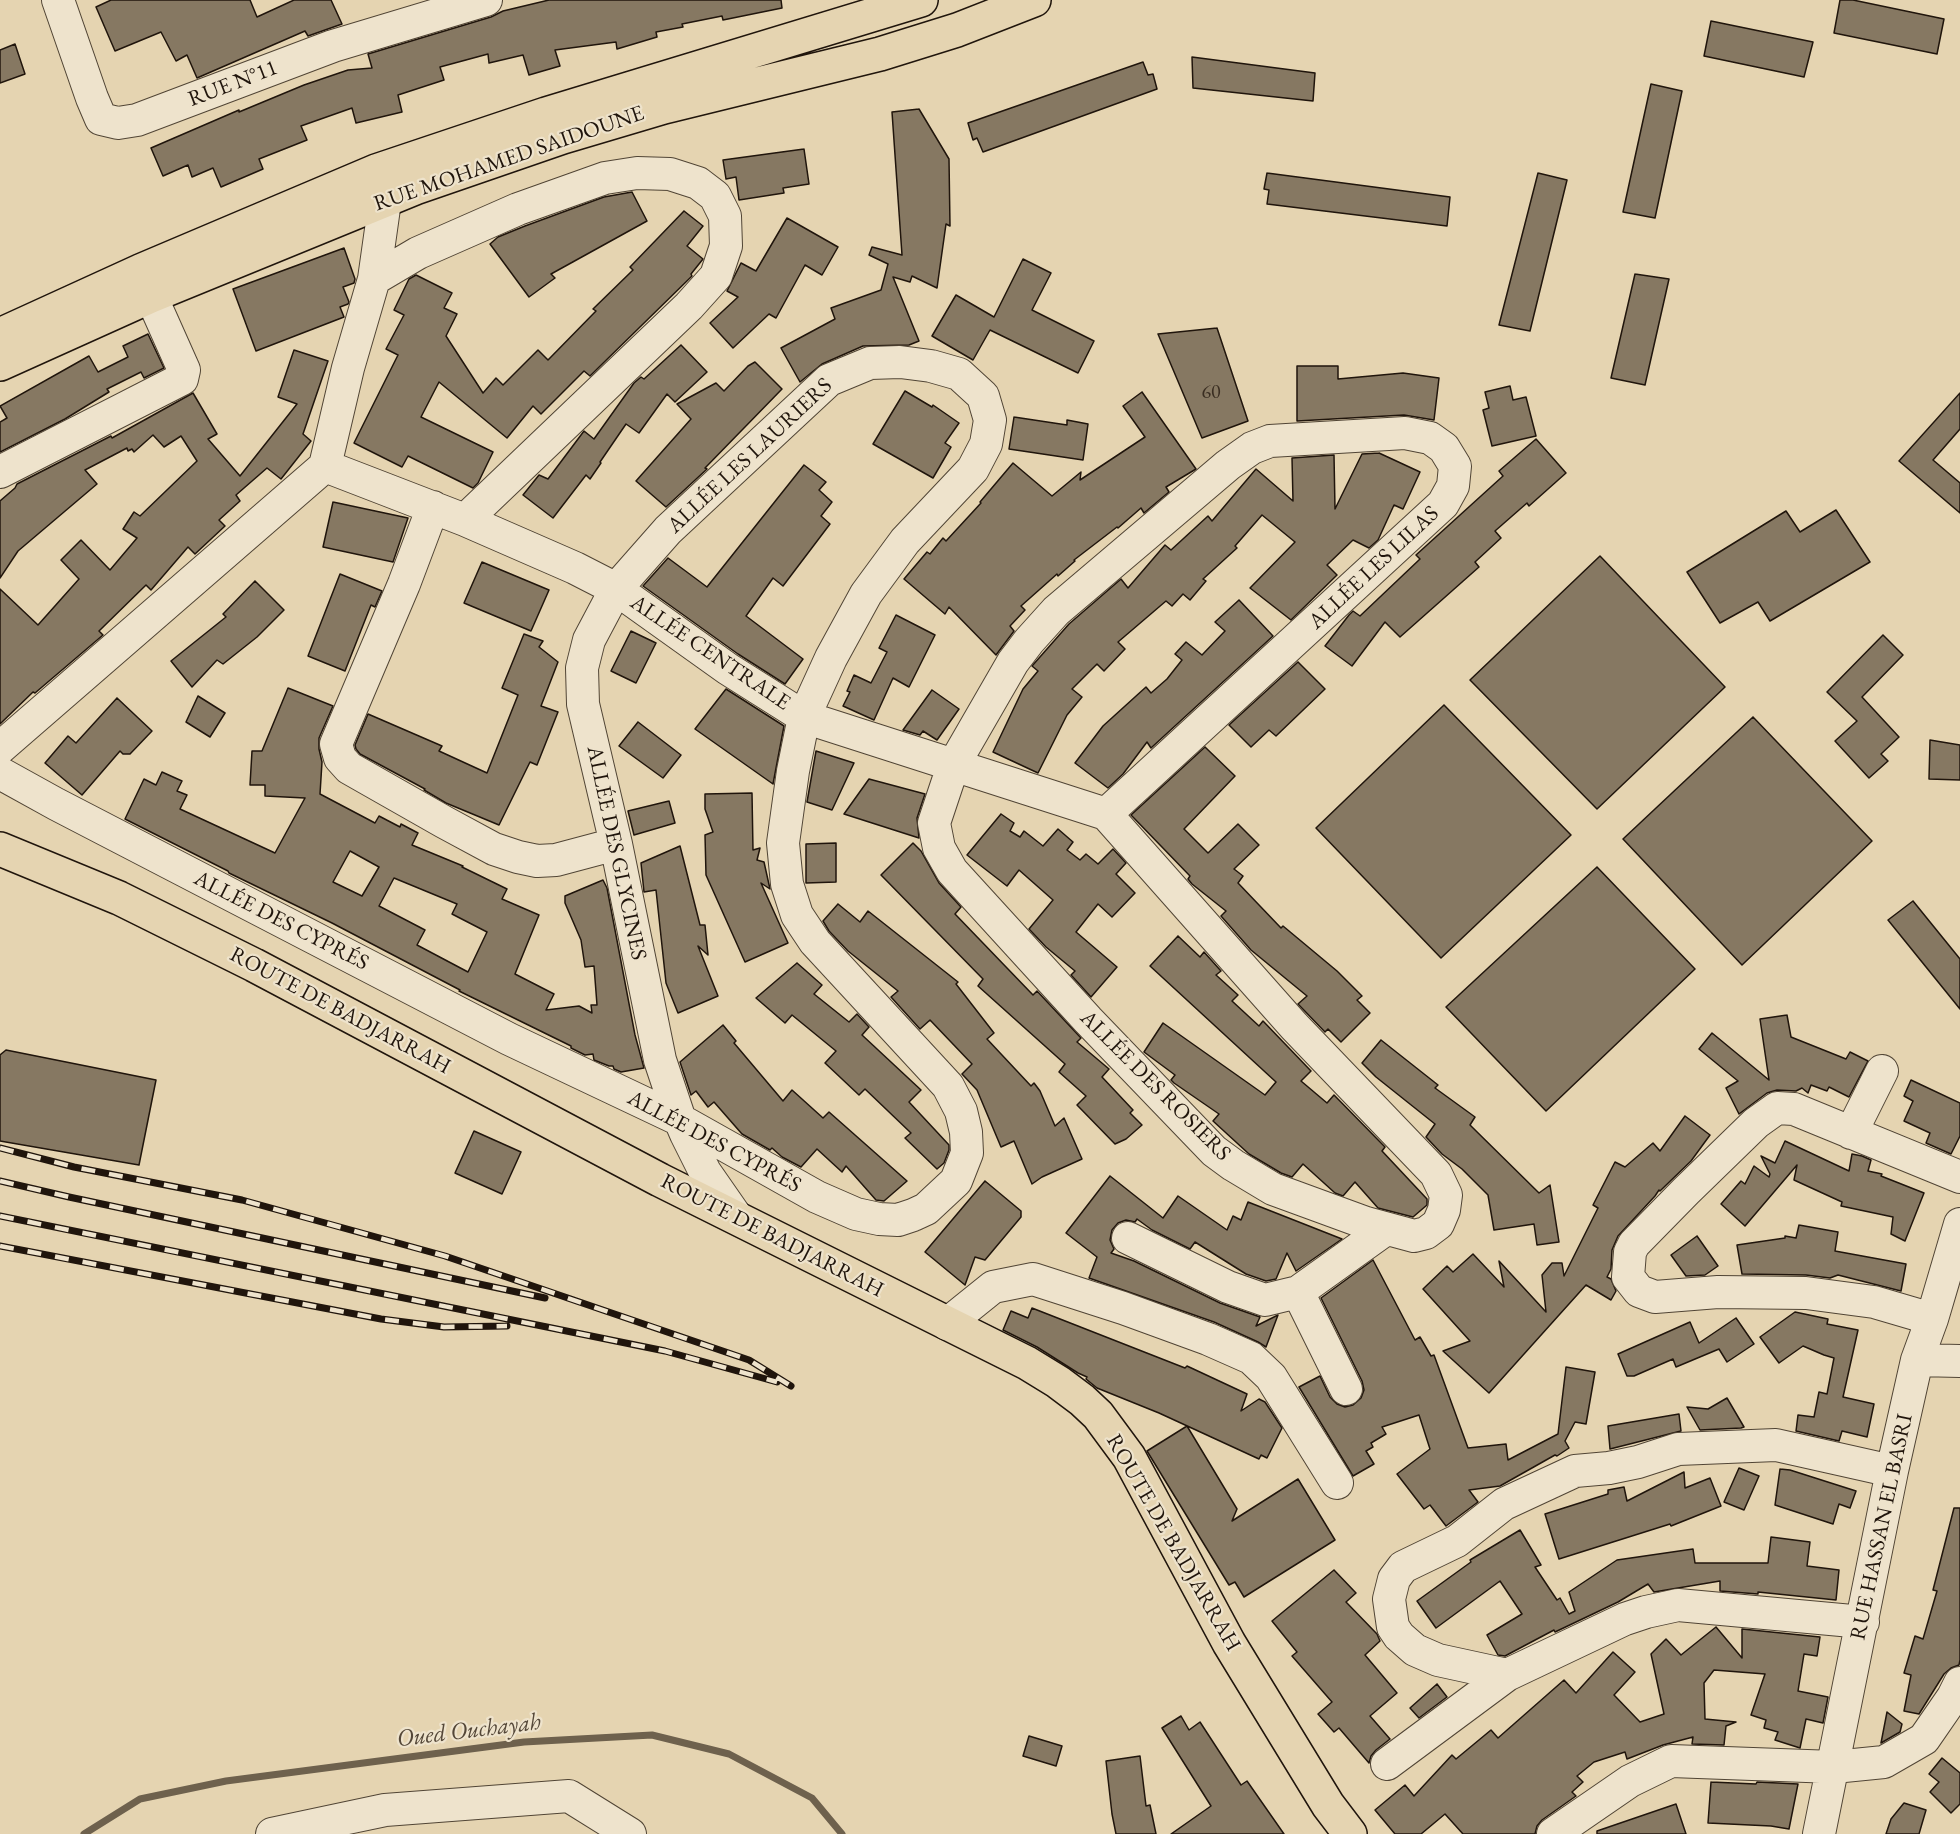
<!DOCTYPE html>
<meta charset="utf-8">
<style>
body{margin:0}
canvas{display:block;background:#e5d4b1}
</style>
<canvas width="1960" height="1834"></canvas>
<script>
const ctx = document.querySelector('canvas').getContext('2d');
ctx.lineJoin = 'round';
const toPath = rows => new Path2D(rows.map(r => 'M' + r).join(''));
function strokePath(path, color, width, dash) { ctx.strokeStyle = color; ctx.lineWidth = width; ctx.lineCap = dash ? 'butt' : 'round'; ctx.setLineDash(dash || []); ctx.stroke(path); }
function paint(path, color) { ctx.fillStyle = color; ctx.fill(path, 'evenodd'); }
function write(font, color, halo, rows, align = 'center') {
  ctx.font = font + ' "EB Garamond",serif'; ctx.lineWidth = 4.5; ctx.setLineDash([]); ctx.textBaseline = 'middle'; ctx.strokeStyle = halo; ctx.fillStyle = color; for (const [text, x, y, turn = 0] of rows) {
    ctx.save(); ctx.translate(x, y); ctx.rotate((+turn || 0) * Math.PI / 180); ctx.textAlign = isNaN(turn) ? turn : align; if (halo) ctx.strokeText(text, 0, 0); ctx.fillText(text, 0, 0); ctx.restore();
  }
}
const stream = toPath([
 [84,1834,140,1799,226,1781,524,1742,652,1735,729,1754,812,1798,842,1834]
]);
const building = toPath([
 [111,0,250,0,257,17,294,0,331,0,342,24,308,36,305,31,197,78,187,55,176,61,161,32,115,51,96,7,111,0],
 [549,0,781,0,782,8,723,20,722,16,682,24,683,27,656,32,657,37,617,49,616,42,555,50,560,66,529,75,523,55,489,63,488,54,440,67,444,80,398,95,402,112,356,123,352,108,301,126,307,140,259,159,263,169,221,187,213,168,192,177,188,165,163,176,151,148,239,110,239,112,304,85,348,70,372,68,368,54,491,17,503,11,549,0],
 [1840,0,1853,0,1944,19,1937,54,1834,33,1840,0],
 [1711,21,1813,42,1804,77,1704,56,1711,21],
 [15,44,25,74,0,83,0,50,15,44],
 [1192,57,1315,73,1313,101,1193,88,1192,57],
 [1143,62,1148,75,1153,74,1157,89,983,152,977,138,973,140,968,123,1143,62],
 [1651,84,1682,91,1655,218,1623,212,1651,84],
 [919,109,949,159,950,226,946,224,937,288,912,276,910,282,893,277,919,341,909,345,863,346,822,364,800,382,781,348,835,319,831,308,881,290,888,264,869,255,872,247,902,255,892,112,919,109],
 [804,149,809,184,783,188,784,193,739,200,736,177,726,179,723,160,804,149],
 [1267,173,1450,197,1447,226,1267,204,1269,190,1264,189,1267,173],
 [1538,173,1567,180,1530,331,1499,325,1538,173],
 [632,192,647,221,551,274,555,278,529,297,490,244,498,237,525,226,604,197,632,192],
 [684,211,703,226,687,246,703,259,691,274,692,276,590,376,584,371,541,414,533,406,507,438,439,382,421,417,493,452,478,483,473,488,408,456,402,467,354,443,398,355,386,349,404,315,394,310,409,279,416,275,452,293,444,308,457,314,446,336,483,393,496,378,503,385,538,350,548,360,596,311,593,309,633,270,630,267,684,211],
 [787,218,838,247,822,275,805,265,776,318,769,314,733,348,710,323,738,297,727,291,741,263,756,271,787,218],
 [344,248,355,279,354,283,343,287,349,302,348,304,340,307,344,317,256,351,233,289,344,248],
 [1023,259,1051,273,1032,310,1094,341,1078,373,990,330,973,360,932,336,956,295,994,317,1023,259],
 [1635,274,1669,279,1645,385,1611,378,1635,274],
 [1217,328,1248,421,1202,438,1158,334,1217,328],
 [148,334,164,368,144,378,141,372,107,389,109,392,65,419,0,452,0,422,7,418,0,406,89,356,98,372,128,357,123,346,148,334],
 [681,345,707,372,675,402,667,394,639,433,626,424,600,462,601,463,590,479,586,475,553,518,523,495,539,475,548,479,584,431,594,439,634,383,641,377,644,379,681,345],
 [294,350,328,361,303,434,311,441,281,479,267,468,236,495,240,501,219,520,225,526,195,554,188,547,151,590,146,585,99,631,103,635,35,693,33,692,0,724,0,589,38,625,79,579,61,560,81,540,110,570,137,538,123,529,134,512,140,516,197,461,181,436,164,447,153,435,134,452,132,449,128,451,127,448,85,470,97,484,18,551,0,578,0,501,15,488,17,484,111,436,112,438,193,393,217,434,208,439,240,476,297,404,278,397,294,350],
 [755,362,782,389,705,468,707,469,666,507,636,481,691,419,677,404,716,383,724,391,748,366,755,362],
 [1297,366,1338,366,1338,379,1403,373,1439,378,1434,420,1404,415,1297,421,1297,366],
 [1510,386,1513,400,1526,397,1536,436,1492,446,1483,410,1489,408,1485,392,1510,386],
 [905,391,932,407,933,405,959,423,945,443,951,447,933,478,873,444,905,391],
 [1142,392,1196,469,1166,487,1169,492,1144,513,1141,508,1118,528,1117,527,1074,560,1075,561,1058,576,1057,574,1021,606,1025,610,1010,626,1014,631,996,655,949,607,945,614,904,579,927,552,930,554,943,538,946,541,981,503,980,502,1013,463,1052,496,1081,472,1080,480,1145,437,1123,406,1142,392],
 [1960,393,1960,429,1933,460,1960,483,1960,513,1899,461,1960,393],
 [1014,417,1067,425,1067,420,1088,424,1083,460,1009,449,1014,417],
 [1536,439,1566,473,1529,506,1527,503,1495,531,1501,538,1475,562,1479,567,1400,637,1385,622,1352,666,1325,646,1349,615,1353,611,1360,616,1420,559,1416,555,1503,476,1499,471,1536,439],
 [1379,453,1420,472,1403,509,1394,505,1378,540,1369,548,1353,540,1327,565,1337,575,1291,620,1250,588,1295,542,1262,515,1235,546,1237,548,1203,579,1206,581,1190,600,1183,594,1172,606,1166,601,1118,642,1125,649,1104,671,1097,664,1072,689,1082,697,1067,715,1038,773,993,752,1023,689,1038,671,1032,666,1069,624,1121,579,1128,588,1165,545,1171,550,1208,516,1212,521,1256,469,1293,501,1292,458,1334,455,1335,509,1362,454,1379,453],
 [804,465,826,482,819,490,832,502,821,516,830,524,783,586,773,578,746,616,803,659,785,684,738,654,643,586,668,558,707,587,804,465],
 [333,502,408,518,393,562,323,547,333,502],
 [1836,510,1870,562,1770,621,1758,602,1720,623,1687,572,1786,511,1800,532,1836,510],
 [1600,556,1725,687,1597,809,1470,680,1600,556],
 [482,562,549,590,531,631,464,603,482,562],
 [340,574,382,591,375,607,371,605,345,671,308,656,340,574],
 [255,581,284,610,257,637,223,664,217,660,192,687,171,661,226,617,223,614,255,581],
 [1239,600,1273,636,1151,748,1147,742,1123,774,1108,788,1075,763,1103,726,1146,687,1151,693,1167,679,1182,660,1175,654,1186,642,1202,655,1225,631,1215,622,1239,600],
 [896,615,935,635,909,687,893,678,874,720,843,706,850,692,847,691,854,675,871,683,887,652,879,648,896,615],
 [631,631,656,643,636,683,611,671,631,631],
 [524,634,543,641,539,647,558,662,541,706,558,712,537,765,530,762,499,825,446,803,424,790,425,789,360,754,356,749,355,745,368,714,442,746,439,751,487,773,518,695,502,688,524,634],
 [1883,635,1903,655,1862,697,1899,737,1881,754,1888,761,1869,778,1835,741,1857,721,1827,692,1883,635],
 [1298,662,1325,689,1276,736,1269,730,1251,747,1229,725,1298,662],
 [288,688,333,706,319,738,319,749,322,762,320,794,375,823,379,816,400,827,401,824,418,833,412,845,463,866,462,867,507,889,502,899,539,915,515,974,554,994,546,1010,579,1006,592,1013,591,1005,597,1005,594,966,585,967,581,940,565,903,565,896,603,880,607,888,635,1035,644,1068,621,1072,614,1069,613,1066,609,1066,594,1060,593,1054,585,1055,571,1048,571,1046,459,991,460,990,332,923,229,873,228,871,125,819,144,779,156,785,162,772,182,781,177,791,187,795,180,809,275,853,305,798,265,796,265,785,250,785,252,751,262,751,288,688],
 [350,851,379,867,362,896,333,882,350,851],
 [394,878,457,904,452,914,487,932,468,972,417,945,425,930,379,906,394,878],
 [726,689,784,726,773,784,695,729,726,689],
 [932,690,959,709,937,740,923,731,920,735,903,730,932,690],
 [198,696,225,713,210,737,186,722,198,696],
 [117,698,152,731,130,754,123,754,120,751,82,795,45,763,68,736,76,743,117,698],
 [1444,705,1571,835,1441,958,1316,828,1444,705],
 [1753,717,1872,841,1742,965,1623,839,1753,717],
 [638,722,681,755,663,778,619,746,638,722],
 [1930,740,1960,745,1960,780,1929,779,1930,740],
 [1205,747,1235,776,1184,829,1208,853,1238,824,1259,845,1234,869,1243,876,1238,883,1281,928,1283,926,1337,971,1362,996,1357,1000,1370,1013,1341,1042,1328,1029,1325,1032,1298,1004,1307,996,1251,950,1221,916,1226,911,1192,884,1188,879,1190,876,1131,815,1205,747],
 [816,751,854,763,832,810,807,802,816,751],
 [869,779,925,794,917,818,919,838,844,814,869,779],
 [752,793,753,850,760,848,757,860,764,862,770,889,761,883,788,943,745,962,706,875,705,835,713,832,705,809,705,794,752,793],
 [669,801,675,823,634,835,628,811,669,801],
 [1001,814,1014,823,1010,831,1020,837,1024,831,1043,846,1058,829,1073,842,1067,850,1080,860,1086,854,1098,864,1113,849,1126,863,1116,874,1135,893,1112,917,1098,904,1076,932,1117,967,1091,997,1071,975,1075,971,1046,947,1029,929,1053,900,1019,870,1007,886,967,855,1001,814],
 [836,843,836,882,806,883,806,844,836,843],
 [913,843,921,851,939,883,961,907,955,914,1033,995,1037,991,1081,1038,1077,1042,1109,1069,1102,1077,1133,1110,1130,1113,1142,1125,1126,1139,1115,1144,1077,1105,1086,1096,1059,1072,1065,1064,978,986,983,979,881,875,913,843],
 [680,846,700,925,705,925,708,955,698,946,718,996,678,1013,666,983,656,890,644,892,641,863,680,846],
 [1597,867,1695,969,1546,1111,1446,1007,1597,867],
 [1913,901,1960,959,1960,1009,1888,920,1913,901],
 [838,904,860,922,868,911,958,982,956,984,994,1033,987,1039,1031,1086,1034,1083,1040,1091,1055,1126,1064,1118,1082,1159,1042,1177,1032,1184,1014,1141,1001,1147,977,1090,962,1074,972,1064,930,1020,920,1029,891,997,898,991,848,951,829,931,823,921,838,904],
 [1178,936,1200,957,1204,952,1221,971,1216,975,1238,995,1232,1001,1259,1026,1263,1021,1311,1071,1301,1081,1327,1103,1334,1095,1385,1147,1382,1151,1427,1199,1427,1205,1413,1217,1378,1208,1355,1182,1343,1196,1335,1193,1303,1164,1292,1177,1281,1173,1249,1154,1213,1121,1219,1114,1174,1083,1171,1080,1175,1075,1144,1052,1163,1023,1265,1095,1276,1082,1150,966,1178,936],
 [797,963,822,985,814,994,849,1022,857,1014,869,1027,862,1035,921,1090,909,1102,949,1145,949,1150,944,1163,937,1169,905,1138,911,1133,865,1089,859,1095,825,1063,836,1051,792,1015,785,1023,756,998,797,963],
 [1787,1015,1791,1037,1846,1059,1850,1052,1868,1061,1849,1097,1829,1087,1827,1091,1811,1085,1808,1093,1802,1088,1796,1091,1777,1090,1767,1093,1739,1114,1726,1088,1738,1081,1699,1049,1712,1033,1769,1080,1760,1019,1787,1015],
 [723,1025,736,1041,734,1043,783,1101,792,1090,823,1118,829,1112,907,1181,884,1201,876,1200,846,1166,842,1172,817,1149,801,1167,782,1157,772,1148,770,1150,742,1134,714,1102,708,1107,696,1091,691,1095,680,1062,723,1025],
 [1381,1040,1438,1085,1435,1088,1475,1117,1470,1125,1539,1193,1550,1185,1559,1242,1537,1245,1534,1224,1494,1230,1488,1195,1462,1169,1442,1154,1426,1137,1435,1124,1376,1077,1362,1063,1381,1040],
 [6,1050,156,1080,139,1165,0,1141,0,1055,6,1050],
 [1911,1080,1960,1103,1960,1136,1951,1154,1926,1143,1930,1133,1904,1121,1913,1101,1904,1096,1911,1080],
 [1685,1116,1710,1135,1691,1161,1660,1191,1659,1190,1655,1196,1618,1236,1612,1250,1611,1269,1607,1277,1611,1279,1616,1291,1611,1300,1586,1285,1489,1393,1443,1351,1470,1341,1423,1289,1447,1266,1453,1272,1473,1254,1504,1287,1499,1261,1546,1312,1542,1275,1552,1263,1562,1263,1564,1276,1598,1208,1593,1205,1615,1162,1625,1167,1653,1143,1660,1151,1685,1116],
 [474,1131,521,1152,502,1194,455,1173,474,1131],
 [1785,1141,1849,1171,1852,1154,1862,1156,1871,1160,1868,1171,1882,1174,1881,1176,1924,1193,1905,1241,1891,1234,1893,1217,1841,1206,1842,1202,1794,1180,1797,1165,1745,1226,1721,1204,1741,1181,1745,1184,1754,1166,1769,1177,1770,1174,1761,1156,1775,1163,1785,1141],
 [1110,1176,1163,1218,1178,1196,1227,1230,1233,1216,1241,1220,1248,1202,1342,1239,1296,1271,1287,1253,1276,1279,1266,1281,1246,1274,1195,1242,1190,1249,1152,1230,1137,1219,1135,1222,1126,1220,1118,1223,1112,1230,1110,1240,1114,1249,1111,1253,1134,1261,1220,1303,1260,1317,1256,1326,1278,1315,1266,1347,1258,1342,1214,1322,1089,1278,1097,1257,1066,1233,1110,1176],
 [985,1181,1021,1211,1021,1217,985,1260,975,1257,965,1285,925,1252,985,1181],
 [1799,1225,1838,1232,1835,1251,1906,1264,1901,1291,1838,1275,1830,1278,1806,1275,1742,1274,1737,1245,1785,1238,1785,1236,1796,1238,1799,1225],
 [1697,1236,1718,1266,1705,1275,1686,1276,1671,1255,1697,1236],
 [1373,1260,1415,1340,1420,1337,1431,1356,1434,1355,1468,1448,1506,1444,1508,1460,1558,1434,1566,1367,1595,1372,1586,1424,1575,1422,1565,1441,1569,1448,1557,1456,1555,1455,1500,1486,1469,1490,1478,1502,1446,1526,1430,1505,1424,1509,1397,1474,1430,1449,1419,1415,1382,1427,1386,1434,1371,1443,1373,1447,1366,1451,1374,1464,1353,1476,1299,1387,1320,1376,1330,1397,1337,1404,1345,1407,1353,1405,1361,1398,1364,1390,1362,1381,1321,1298,1373,1260],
 [1032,1308,1185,1368,1187,1366,1247,1394,1241,1411,1259,1399,1265,1402,1282,1428,1267,1458,1261,1455,1259,1459,1159,1413,1097,1388,1086,1379,1087,1377,1078,1373,1037,1347,1003,1330,1011,1311,1028,1318,1032,1308],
 [1795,1312,1828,1319,1827,1324,1858,1330,1843,1397,1874,1404,1867,1437,1842,1431,1839,1441,1796,1431,1798,1415,1814,1417,1819,1392,1827,1394,1834,1358,1824,1355,1803,1346,1779,1363,1760,1337,1795,1312],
 [1736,1318,1754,1344,1727,1362,1719,1349,1676,1367,1673,1359,1634,1376,1627,1376,1618,1354,1690,1322,1699,1343,1736,1318],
 [1727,1398,1744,1427,1741,1428,1700,1430,1687,1407,1708,1409,1727,1398],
 [1679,1414,1681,1431,1610,1449,1608,1426,1679,1414],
 [1187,1426,1237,1509,1232,1521,1298,1479,1335,1540,1244,1597,1235,1582,1229,1585,1147,1451,1187,1426],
 [1739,1468,1759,1476,1744,1510,1724,1502,1739,1468],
 [1780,1469,1790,1470,1856,1491,1850,1508,1839,1504,1833,1524,1775,1505,1780,1469],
 [1684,1472,1685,1488,1710,1478,1721,1506,1671,1526,1670,1524,1559,1559,1545,1514,1608,1494,1608,1490,1624,1487,1627,1501,1684,1472],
 [1954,1508,1960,1508,1960,1660,1959,1665,1951,1668,1944,1674,1919,1714,1904,1711,1911,1675,1904,1673,1915,1636,1923,1639,1937,1591,1933,1590,1954,1508],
 [1520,1530,1541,1565,1535,1567,1557,1600,1560,1598,1569,1614,1575,1611,1569,1592,1617,1560,1693,1549,1695,1563,1768,1563,1771,1537,1810,1542,1807,1566,1839,1570,1836,1600,1758,1592,1758,1594,1720,1591,1720,1581,1654,1592,1648,1584,1618,1602,1555,1632,1554,1630,1505,1656,1498,1655,1487,1635,1522,1614,1500,1581,1436,1628,1417,1601,1471,1562,1470,1560,1520,1530],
 [1334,1570,1356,1593,1346,1602,1377,1634,1380,1641,1365,1655,1397,1693,1370,1716,1390,1739,1376,1750,1371,1756,1369,1763,1339,1728,1334,1732,1318,1714,1332,1702,1292,1656,1297,1652,1272,1621,1334,1570],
 [1716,1627,1742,1658,1742,1629,1820,1637,1817,1656,1804,1654,1798,1691,1828,1697,1823,1723,1806,1719,1800,1748,1775,1740,1778,1732,1764,1728,1766,1720,1751,1715,1765,1674,1714,1670,1704,1683,1705,1719,1736,1722,1726,1726,1724,1745,1692,1744,1693,1737,1663,1745,1627,1759,1625,1752,1594,1762,1577,1776,1583,1782,1572,1792,1576,1796,1542,1820,1537,1826,1535,1834,1463,1834,1445,1814,1421,1834,1395,1834,1375,1810,1405,1785,1414,1796,1452,1755,1456,1759,1491,1730,1498,1738,1564,1680,1576,1693,1613,1652,1635,1672,1614,1695,1640,1722,1664,1714,1651,1654,1666,1639,1681,1655,1716,1627],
 [1437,1684,1447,1697,1419,1718,1410,1708,1437,1684],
 [1887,1712,1902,1724,1900,1732,1881,1743,1887,1712],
 [1181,1716,1189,1730,1200,1722,1241,1785,1247,1781,1284,1834,1171,1834,1211,1806,1162,1728,1181,1716],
 [1029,1736,1062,1746,1056,1766,1023,1756,1029,1736],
 [1140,1756,1146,1806,1150,1805,1156,1834,1116,1834,1112,1814,1106,1761,1140,1756],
 [1942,1758,1960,1773,1960,1804,1951,1813,1930,1792,1939,1782,1929,1774,1942,1758],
 [1711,1782,1756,1784,1757,1782,1798,1784,1789,1829,1771,1826,1708,1823,1711,1782],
 [1904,1803,1926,1810,1919,1834,1886,1834,1891,1819,1904,1803],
 [1676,1804,1686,1834,1597,1834,1597,1831,1676,1804]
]);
const minor = toPath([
 [58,0,92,98,101,119,118,123,137,120,333,46,486,0],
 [374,279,418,253,518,209,605,178,637,173,670,174,698,183,715,196,725,216,726,246,716,276,689,306,465,520],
 [1405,433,1430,438,1444,448,1455,466,1453,486,1443,504,1106,814,1294,1026,1436,1174,1446,1195,1444,1210,1438,1224,1426,1233,1414,1236,1366,1223,1273,1189,1233,1165,1214,1151,1088,1020,952,871,939,848,934,823,953,766,1013,662,1029,641,1056,611,1228,465,1252,448,1270,441,1405,433],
 [325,466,465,520,575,568,616,589,728,669,804,717,1106,814],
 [0,472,182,379,184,370,151,296],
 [433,507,404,584,336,744,340,758,349,768,444,822,494,849,518,857,537,861,556,860,616,844],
 [0,748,325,466,348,368,374,279,385,201,378,179],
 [0,773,56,804,509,1039,680,1120,817,1197,856,1214,879,1219,898,1220,913,1215,926,1209,956,1181,967,1153,966,1132,961,1111,948,1086,815,942,797,915,787,884,783,843,793,771,804,717,831,658,866,594,905,541,973,469,986,444,990,420,983,396,959,374,931,366,900,362,870,363,829,380,668,530,616,589,589,640,582,668,583,704,616,844,660,1060,680,1120,686,1134,705,1172,737,1218],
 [1851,1133,1882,1071],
 [1128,1238,1228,1287,1265,1300,1298,1292,1386,1229],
 [1298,1292,1346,1389],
 [1932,1319,1874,1302,1806,1293,1718,1292,1655,1297,1639,1291,1628,1277,1630,1252,1634,1244,1686,1191,1756,1123,1777,1108,1794,1109,1960,1177],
 [947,1324,993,1287,1033,1279,1123,1308,1208,1339,1251,1358,1271,1377,1337,1483],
 [1917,1360,1960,1361],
 [1507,1675,1438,1660,1415,1650,1399,1636,1393,1627,1389,1599,1394,1579,1403,1567,1457,1541,1504,1504,1575,1471,1609,1468,1638,1462,1678,1449,1776,1445,1892,1471],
 [1387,1764,1507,1675,1625,1619,1646,1612,1678,1605,1863,1622],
 [272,1834,385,1810,569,1796,630,1834],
 [1553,1834,1630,1781,1671,1761,1834,1767,1884,1762,1924,1739,1953,1697,1960,1683],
 [1819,1834,1892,1471,1917,1360,1932,1319,1960,1224]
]);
const major = toPath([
 [0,335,140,271,376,171,546,114,921,0],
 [0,364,151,296,415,188,563,137,664,107,880,54,957,30,1034,0],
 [0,849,119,898,254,965,660,1180,1027,1363,1058,1382,1082,1400,1098,1415,1129,1457,1229,1643,1328,1805,1350,1834]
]);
const rail = toPath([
 [0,1148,74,1167,242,1200,445,1256,749,1360,791,1386],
 [0,1181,69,1197,545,1298],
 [0,1216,665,1351,777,1382],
 [0,1246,381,1319,444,1327,507,1326]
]);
const numberNames = [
 ["60",1211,393]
];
const streetNames = [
 ["RUE N°11",233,84,-21],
 ["RUE MOHAMED SAIDOUNE",509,159,-19],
 ["ALLÉE LES LAURIERS",750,456,-43],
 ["ALLÉE LES LILAS",1374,568,-43],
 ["ALLÉE CENTRALE",710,653,34],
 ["ALLÉE DES GLYCINES",616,853,78],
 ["ALLÉE DES CYPRÉS",281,921,27],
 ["ROUTE DE BADJARRAH",340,1011,28],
 ["ALLÉE DES ROSIERS",1155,1086,45],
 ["ALLÉE DES CYPRÉS",714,1142,28],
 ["ROUTE DE BADJARRAH",772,1236,27],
 ["RUE HASSAN EL BASRI",1882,1527,-78],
 ["ROUTE DE BADJARRAH",1173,1543,60]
];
const waterNames = [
 ["Oued Ouchayah",469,1731,-7]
];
strokePath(stream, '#6e614d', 7);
paint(building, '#867862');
strokePath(building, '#20150c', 1.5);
strokePath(minor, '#514535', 34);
strokePath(major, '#20150c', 36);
strokePath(minor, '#eee3cc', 32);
strokePath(major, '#e5d4b1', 33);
strokePath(rail, '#20150c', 7);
strokePath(rail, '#eee3cc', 4.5, [14]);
write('20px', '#3a2e22', null, numberNames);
write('22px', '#20150c', '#eee3cc', streetNames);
write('italic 24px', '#544738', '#eee3cc', waterNames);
</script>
